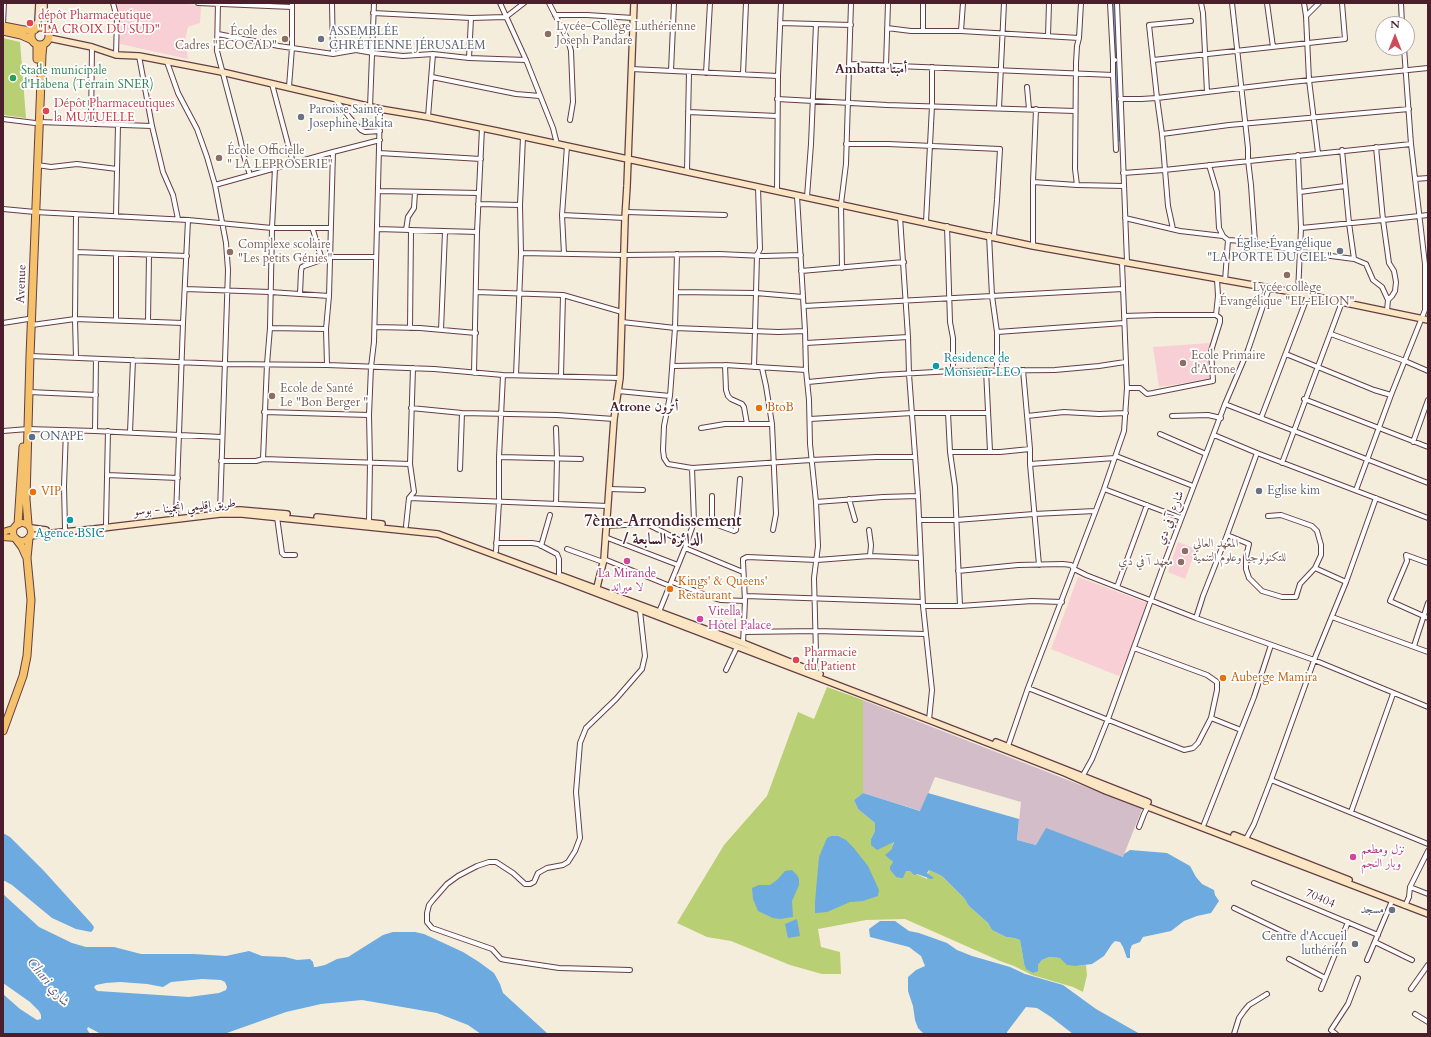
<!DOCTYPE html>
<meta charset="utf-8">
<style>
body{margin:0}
#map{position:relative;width:1431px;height:1037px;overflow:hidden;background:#f5eddb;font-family:Cardo,serif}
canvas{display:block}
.frame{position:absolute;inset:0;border:4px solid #4a1f2b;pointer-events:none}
.north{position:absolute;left:1375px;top:16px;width:40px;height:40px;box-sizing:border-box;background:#fff;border:1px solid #b7a5aa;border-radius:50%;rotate:0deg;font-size:11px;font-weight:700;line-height:16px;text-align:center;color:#4a1f2b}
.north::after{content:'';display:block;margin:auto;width:14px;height:18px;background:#d1495b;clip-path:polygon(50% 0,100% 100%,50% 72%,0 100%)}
</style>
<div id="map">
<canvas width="1431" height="1037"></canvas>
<div class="frame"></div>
<div class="north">N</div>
</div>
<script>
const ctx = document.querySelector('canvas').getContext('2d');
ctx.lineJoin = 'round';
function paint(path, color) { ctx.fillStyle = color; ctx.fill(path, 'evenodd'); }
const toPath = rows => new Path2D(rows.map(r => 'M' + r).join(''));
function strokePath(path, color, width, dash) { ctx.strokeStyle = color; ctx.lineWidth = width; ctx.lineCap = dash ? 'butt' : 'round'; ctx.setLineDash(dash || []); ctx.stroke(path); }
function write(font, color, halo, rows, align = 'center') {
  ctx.font = font + ' Cardo,Amiri,serif'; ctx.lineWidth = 3.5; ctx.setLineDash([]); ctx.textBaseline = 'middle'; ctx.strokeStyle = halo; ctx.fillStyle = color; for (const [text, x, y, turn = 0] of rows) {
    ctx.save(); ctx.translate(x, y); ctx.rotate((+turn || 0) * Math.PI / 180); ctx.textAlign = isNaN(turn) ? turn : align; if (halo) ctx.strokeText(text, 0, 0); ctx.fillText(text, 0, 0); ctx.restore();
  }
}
const built = toPath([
 [113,3,169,3,201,5,200,23,188,27,185,40,188,59,120,44,120,19],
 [1210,343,1210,379,1159,387,1153,347],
 [1178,542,1196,549,1185,579,1168,572],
 [1078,577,1147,603,1132,647,1119,676,1051,649]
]);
const industrial = toPath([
 [863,700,1142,809,1123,857,1046,829,1036,845,1017,840,1021,802,935,777,921,811,863,793]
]);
const green = toPath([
 [3,38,20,42,26,118,3,115],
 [827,687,863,700,863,793,854,800,858,809,875,823,875,831,871,839,894,841,891,850,890,859,893,862,890,870,896,877,906,871,910,871,927,879,929,870,942,876,964,898,969,906,988,923,992,930,1006,937,1014,938,1020,940,1024,963,1038,965,1042,960,1049,957,1060,958,1076,966,1086,965,1087,975,1083,992,1073,987,1032,975,1014,966,1000,961,905,919,866,920,818,929,821,947,840,952,841,974,822,974,790,965,731,941,707,937,677,923,724,845,767,796,798,712,814,719]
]);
const water = toPath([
 [863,793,920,811,928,793,1019,819,1017,840,1036,845,1046,828,1123,857,1124,854,1130,850,1167,853,1190,866,1196,877,1202,884,1214,890,1215,895,1219,901,1211,913,1197,916,1184,921,1171,931,1143,937,1140,942,1132,945,1130,950,1130,958,1127,958,1123,947,1120,942,1115,941,1112,944,1104,956,1092,964,1076,966,1067,965,1060,958,1049,957,1042,960,1038,965,1038,971,1033,973,1026,969,1024,963,1020,940,1014,938,1006,937,992,930,988,923,969,906,964,898,942,876,929,870,927,873,934,878,931,879,917,874,914,875,910,871,906,871,903,878,901,878,896,877,890,870,890,867,893,862,885,855,891,850,894,842,877,850,871,845,871,839,875,831,875,823,858,809,854,800],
 [3,833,10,837,44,871,91,923,94,927,93,930,91,932,76,929,52,918,12,885,3,880],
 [831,836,838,836,846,840,853,847,868,866,879,890,878,896,863,901,850,902,827,912,815,913,815,902,819,857,827,838],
 [792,870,797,875,799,879,799,885,792,901,793,917,780,919,773,918,758,911,753,899,752,888,759,885,770,885,777,880,785,871],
 [3,894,39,927,72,943,86,947,114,947,141,954,193,954,226,956,249,951,262,956,285,957,297,960,310,959,313,962,314,967,316,967,325,965,337,959,348,957,383,935,393,932,415,932,424,934,463,952,479,962,494,973,500,984,503,993,548,1034,481,1034,468,1025,437,1013,362,1000,321,1004,286,1012,224,1034,101,1034,88,1027,87,1029,90,1034,3,1034,3,994,20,1009,37,1020,41,1019,41,1015,39,1011,30,1002,3,983],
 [202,979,221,980,225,982,227,987,226,990,219,993,189,997,98,991,96,990,94,987,96,985,106,983,120,982,147,984,163,987,171,982],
 [797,919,800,936,788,938,785,924],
 [880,921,895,921,909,931,919,933,947,943,957,950,972,956,1010,967,1025,974,1063,985,1096,1009,1140,1034,1073,1034,1051,1017,1037,1008,1026,1007,1007,1032,1007,1034,924,1034,918,1028,915,1020,913,1006,908,991,908,977,916,970,925,966,921,956,909,947,870,937,869,929]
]);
const canal = toPath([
 [1113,3,1114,22],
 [1114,25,1115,59],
 [1116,63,1119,140]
]);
const street = toPath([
 [113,3,117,18,116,55],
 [198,3,292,7],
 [218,3,217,51,240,138,244,156,250,175],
 [332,3,333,54],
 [500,3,526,60,553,128,557,144],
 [549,3,568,40,571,51,573,102,570,120],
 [1110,3,1113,60,1115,60],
 [1117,3,1127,262],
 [1201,3,1203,13,1207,92],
 [1232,3,1248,148,1248,160,1251,185,1255,242],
 [1267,3,1273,47],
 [1304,3,1306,16,1309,80,1318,153],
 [1401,3,1402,24],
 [373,13,471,18,506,17,524,3],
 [555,15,587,15,633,18],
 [1306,16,1319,3],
 [780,23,851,25],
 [3,24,4,3],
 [887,28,911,31,961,31,1079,38],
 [923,30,923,3],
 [961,31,963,3],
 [218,34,279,46,333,54,356,50,373,53,403,56,433,54,469,58,526,60],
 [1048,36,1049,3],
 [1404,48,1411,144],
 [139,56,152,126,163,172,173,195,178,219],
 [469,58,471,18],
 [1153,60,1345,39,1342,3],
 [167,62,178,93,197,129,207,157,215,185,226,243,228,270,220,512],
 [850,64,1113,75,1113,60],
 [886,66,888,3],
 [631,69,778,76],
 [671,71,674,3],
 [706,73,710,3],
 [743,74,746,3],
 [1113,75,1116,150],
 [432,77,516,94,540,96],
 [272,84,293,163],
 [289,87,292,48,292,3],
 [1027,87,1029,109],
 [335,99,350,118,361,130,365,132,380,131],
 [777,99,887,105,1075,111],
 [1120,99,1141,99,1157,98,1291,82,1428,68],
 [370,107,374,3],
 [999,108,1004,3],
 [688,112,777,116],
 [428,117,433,54],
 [3,119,35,123],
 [39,122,152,126],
 [91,124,92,47],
 [1162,134,1229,125,1409,109],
 [846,144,888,144,1000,149,997,200,994,236],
 [1376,147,1383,220,1428,215],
 [1342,150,1349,223,1354,259,1366,264,1373,280,1382,287,1388,300],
 [333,152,380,140],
 [379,153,481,159],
 [1298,155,1301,228,1298,293],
 [37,165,51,167,77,164,117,169],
 [1209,165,1217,192,1219,228,1223,236],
 [687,171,689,72],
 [1123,173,1164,170,1411,144,1425,264,1425,310,1391,395,1356,490],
 [1415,179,1428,178],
 [1033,182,1077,185,1124,186],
 [215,185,333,152,329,296,326,329,327,365],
 [1077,185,1075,169,1076,63,1077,46,1079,38,1081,3],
 [379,191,479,193],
 [777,191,778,76,781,3],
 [1300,192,1345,186],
 [797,196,805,331,806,370,809,400,810,444,816,502,818,546,814,578,816,653,814,672],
 [807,197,811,144,816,24],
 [478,204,520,205],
 [3,209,35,212,188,220,272,228,331,228],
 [626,212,725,215],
 [116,215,118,125],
 [562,215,625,218],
 [900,217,908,337,909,374,918,496,923,606,932,690,929,720],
 [1125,218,1180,231,1223,236,1228,240,1255,242,1300,252,1354,259],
 [926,222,932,106,932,67],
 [947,226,950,322,953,338,953,371],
 [1301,228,1383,220,1389,263,1394,271,1396,282,1395,291,1392,296,1388,300,1387,311],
 [377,229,477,232],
 [1173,229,1168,206,1162,134,1157,98,1149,25,1191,21],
 [313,230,322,260],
 [406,230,408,217,414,208,415,192],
 [989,235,992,296,997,332,997,370],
 [1033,246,1033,182,1036,109],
 [76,252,187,256],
 [521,253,624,255,719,254,764,256,801,255],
 [564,254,562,215,567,146],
 [677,254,675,328,670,396,664,426,663,450,664,458,668,464,692,468,811,460,876,457,915,457],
 [842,268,841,204,846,164,851,3],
 [801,271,904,262],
 [1225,281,1228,240],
 [185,289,270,292,329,296],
 [476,292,563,295,622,312],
 [676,292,756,293,803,297],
 [300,294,301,271,302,267,304,266,330,257,376,257],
 [804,306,1123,289],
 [1216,315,1218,296,1217,279],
 [1124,316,1156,315,1216,315,1220,318,1220,322,1211,351,1213,381,1153,393,1147,394,1140,388,1127,388],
 [116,320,116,254],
 [148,321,149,255],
 [622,322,675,328,778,332,805,331],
 [3,323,28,319],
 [32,325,75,319,183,323],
 [375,327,420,328,476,333],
 [270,328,326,329],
 [410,328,411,230],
 [441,330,445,232],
 [997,332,1124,323],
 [1331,334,1405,361,1428,371],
 [806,343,908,337],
 [1286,354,1374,390,1391,395],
 [30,356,225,364,327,365,434,369,503,375,620,378],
 [76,358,75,319,76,214],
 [725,365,726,390,728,396,731,399,742,404,744,407,747,424],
 [673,366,725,365,806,370],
 [754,367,757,255,760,249,758,187],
 [762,368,766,386,772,424,776,514,773,530],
 [986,370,990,451],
 [1023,370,1030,449,1030,464,1039,565],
 [474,373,477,232,482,128],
 [516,375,521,253,520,205,523,137],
 [561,376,563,295],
 [808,382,881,375,953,371,1055,370,1099,366,1125,362],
 [618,391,670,396],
 [29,392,96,395],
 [1304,399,1428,447],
 [1225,404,1428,483],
 [411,408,462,413,557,415,614,419],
 [264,412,369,415],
 [948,413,950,452,955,487,960,606],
 [1027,416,1064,412,1099,414,1126,413],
 [1172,416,1208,415,1221,418],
 [1261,418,1308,295],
 [810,419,912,413,987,413],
 [556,428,557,458,556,504],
 [701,428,725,424,772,424],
 [3,431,28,429,95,431,222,437],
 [95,431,96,359],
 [130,432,133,360],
 [1160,434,1206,454],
 [1214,435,1257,453,1428,518],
 [1413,442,1428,400],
 [950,452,1000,452,1030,449],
 [1116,456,1193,486],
 [499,457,581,459],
 [263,459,267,364,270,328,272,228,275,168],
 [221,461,256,461,263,459,410,464],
 [1282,463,1342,302],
 [1030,464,1115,458],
 [460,469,462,413],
 [107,475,178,478],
 [609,489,643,490],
 [1104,489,1181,518],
 [712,496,712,523],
 [409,498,608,506],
 [849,499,855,520],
 [816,502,883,497,918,496],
 [176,516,183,323,188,220],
 [1268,516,1281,515,1312,526,1317,531,1321,545,1321,555,1315,568],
 [277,517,282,553,284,555,295,555],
 [919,520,956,520,1034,514,1095,511],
 [369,522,370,462,369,415,371,367,374,342,380,109],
 [106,524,108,431],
 [647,524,687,544],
 [406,526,409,498,414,492,410,464,413,368],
 [606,526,702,521,712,523,734,531,736,530,740,479],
 [65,529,64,486,66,430],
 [869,530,871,545,870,556],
 [1227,535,1249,544,1246,557,1246,569,1249,578,1262,591,1282,597,1296,597,1300,584,1315,568,1346,582],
 [605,537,678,565],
 [496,543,532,543,538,544,557,554,559,559,559,575],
 [541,546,550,515],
 [685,548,743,572],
 [567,549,603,562],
 [496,551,499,502,499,457,503,375],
 [1406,555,1407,561,1390,601,1428,618],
 [1406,555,1428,563],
 [604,559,670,586],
 [958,571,1018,565,1063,564,1071,565,1074,569,1086,575,1196,618,1314,660,1428,707],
 [672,582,714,598,721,600,745,601],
 [1117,587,1147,505],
 [745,596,922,602],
 [923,606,960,606,1032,601,1062,602],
 [659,612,685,548,694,522,692,468],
 [1332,617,1428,652],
 [1196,618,1203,596,1227,535,1257,453],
 [744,632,816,631,925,634],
 [743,643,745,601,743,562,743,559,747,557,817,560,870,556,920,558],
 [1414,646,1428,603],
 [726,670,737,647],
 [1028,688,1184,750,1193,748,1198,743,1211,718,1217,690,1217,682,1207,675,1134,648],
 [1211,718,1241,730],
 [1008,746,1028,688,1104,489,1124,431,1127,388,1122,262],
 [1082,777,1092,759,1108,719,1164,564,1225,404,1248,350,1269,288],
 [1271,780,1428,844],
 [1351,812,1393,694],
 [1204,824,1254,697,1271,645],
 [1139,827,1144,814,1148,806],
 [1245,841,1254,824,1271,780,1316,655,1346,582,1376,498],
 [1254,883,1378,935],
 [1410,887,1428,894],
 [1405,906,1409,897,1410,887,1428,851],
 [1234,908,1292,936],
 [1375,942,1412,960],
 [1289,959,1325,978],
 [1367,960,1392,901],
 [630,970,559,968,506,960,501,959,492,949,432,928,427,922,427,913,429,905,433,900,447,884,458,876,477,866,489,862,496,862,513,873,525,884,530,884,534,882,538,873,547,868,563,865,568,862,575,851,580,838,576,792,580,743,586,728,616,699,642,669,645,656,640,611],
 [1321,989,1348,922],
 [1411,989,1428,965],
 [1415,1014,1428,1022],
 [1234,1034,1239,1018,1244,1011,1249,1005,1267,994],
 [1336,1034,1331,1030,1348,1004,1358,978]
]);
const secondary = toPath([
 [44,3,44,20,47,31],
 [36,29,38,21,39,3],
 [49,38,92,47,116,55,139,56,222,72,380,109,428,117,497,131,1033,246,1298,293,1428,320],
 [218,511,240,510,287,514],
 [317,517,382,524],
 [31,528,46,530],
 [31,536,42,534,94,529,220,514,242,514,438,534,565,581,929,720,1065,773,1106,791,1428,914],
 [562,576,743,643,820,674],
 [596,591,604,559,614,419,620,378,625,218,627,186,634,3],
 [996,742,1148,802],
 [1234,835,1349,880]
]);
const primary = toPath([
 '13 532a9 9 0 1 1 18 0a9 9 0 1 1-18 0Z',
 [3,532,13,529],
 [3,537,15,538]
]);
const highway = toPath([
 [3,26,24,30,34,30],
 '31 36a9 9 0 1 1 18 0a9 9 0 1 1-18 0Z',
 [3,31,21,35,32,40],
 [37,45,37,59],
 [18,524,23,447],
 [28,524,26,499,30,356,42,55,43,45],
 [16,539,22,547,26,556],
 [3,731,23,676,27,656,31,600,27,558,29,538]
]);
const markers = [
 [30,23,4,"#e0444e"],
 [548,34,4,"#8d6e63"],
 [285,39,4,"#8d6e63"],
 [321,39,4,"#6b7280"],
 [13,78,4,"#2e9e5b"],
 [46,111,4,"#e0444e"],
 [301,117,4,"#6b7280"],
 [219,158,4,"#8d6e63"],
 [1340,251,4,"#6b7280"],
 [230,252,4,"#8d6e63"],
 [1287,275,4,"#8d6e63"],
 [1183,363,4,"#8d6e63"],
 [936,366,4,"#0f9aa8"],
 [272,396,4,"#8d6e63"],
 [759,408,4,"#e8710a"],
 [32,437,4,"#5c6f8a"],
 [1259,491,4,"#6b7280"],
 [33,492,4,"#e8710a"],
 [70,520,4,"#0f9aa8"],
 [1185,551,4,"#8d6e63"],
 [627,561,4,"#d1479c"],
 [1181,562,4,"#8d6e63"],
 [670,589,4,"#e8710a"],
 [700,619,4,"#d1479c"],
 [796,660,4,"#e0444e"],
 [1223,678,4,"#e8710a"],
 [1353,857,4,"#d1479c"],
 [1392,910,4,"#6b7280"],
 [1355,944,4,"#6b7280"]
];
const healthNames = [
 ["dépôt Pharmaceutique",38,16],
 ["\"LA CROIX DU SUD\"",38,30],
 ["Dépôt Pharmaceutiques",54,104],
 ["la MUTUELLE",54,118],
 ["Pharmacie",804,653],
 ["du Patient",804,667]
];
const educationNames = [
 ["Lycée-Collège Luthérienne",556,27],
 ["Joseph Pandare",556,41],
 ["École des",277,32,"right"],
 ["Cadres \"ECOCAD\"",277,46,"right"],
 ["École Officielle",227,151],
 ["\" LA LEPROSERIE\"",227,165],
 ["Complexe scolaire",238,245],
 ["\"Les petits Génies\"",238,259],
 ["Lycée collège",1287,288,"center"],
 ["Évangélique \"EL-ELION\"",1287,302,"center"],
 ["Ecole Primaire",1191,356],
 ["d'Atrone",1191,370],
 ["Ecole de Santé",280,389],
 ["Le \"Bon Berger \"",280,403],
 ["المعهد العالي",1193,544],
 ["للتكنولوجيا وعلوم التنمية",1193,558],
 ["معهد آ في دي",1173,562,"right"]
];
const worshipNames = [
 ["ASSEMBLÉE",329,32],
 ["CHRÉTIENNE JÉRUSALEM",329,46],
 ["Paroisse Sainte",309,110],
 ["Josephine Bakita",309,124],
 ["Église Évangélique",1332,244,"right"],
 ["\"LA PORTE DU CIEL\"",1332,258,"right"],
 ["Eglise kim",1267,491],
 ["مسجد",1384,910,"right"],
 ["Centre d'Accueil",1347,937,"right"],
 ["luthérien",1347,951,"right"]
];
const leisureNames = [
 ["Stade municipale",21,71],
 ["d'Habena (Terrain SNER)",21,85]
];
const streetNames = [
 ["Avenue",22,284,-88],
 ["طريق إقليمي انجمينا - بوسو",185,508,-5],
 ["شارع آ في دي",1171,518,-69],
 ["70404",1320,899,23]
];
const cultureNames = [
 ["Residence de",944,359],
 ["Monsieur LEO",944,373],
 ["Agence BSIC",70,534,"center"]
];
const foodNames = [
 ["BtoB",767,408],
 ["VIP",41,492],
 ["Kings' & Queens'",678,582],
 ["Restaurant",678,596],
 ["Auberge Mamira",1231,678]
];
const serviceNames = [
 ["ONAPE",40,437]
];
const hotelNames = [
 ["La Mirande",627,574,"center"],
 ["لا ميراند",627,588,"center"],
 ["Vitella",708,612],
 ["Hôtel Palace",708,626],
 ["نزل ومطعم",1361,850],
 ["وبار النجم",1361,864]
];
const neighbourhoodNames = [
 ["Ambatta أمبتا",871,70],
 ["Atrone أترون",644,408]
];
const waterNames = [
 ["Chari شاري",48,983,50]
];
const districtNames = [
 ["7ème Arrondissement",663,522],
 ["/ الدائرة السابعة",663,540]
];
paint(built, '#f7cfd5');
paint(industrial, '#d2bdc8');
paint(green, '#b9cf73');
paint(water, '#6caadf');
strokePath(canal, '#6caadf', 3.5);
strokePath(street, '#643e45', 6);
strokePath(secondary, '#643e45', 8);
strokePath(primary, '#643e45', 8);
strokePath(highway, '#643e45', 9);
strokePath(street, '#fff', 4);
strokePath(secondary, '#fbe6c4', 5.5);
strokePath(primary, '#f5c16b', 6);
strokePath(highway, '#f5c16b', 7);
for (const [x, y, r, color] of markers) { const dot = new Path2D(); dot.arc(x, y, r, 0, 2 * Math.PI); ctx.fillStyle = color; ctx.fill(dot); strokePath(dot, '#fff', 1.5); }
write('12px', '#be3a42', '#fff', healthNames, 'left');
write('12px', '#785e54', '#fff', educationNames, 'left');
write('12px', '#5b616d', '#fff', worshipNames, 'left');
write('12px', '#27864d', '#fff', leisureNames, 'left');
write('12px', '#4a1f2b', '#fff', streetNames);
write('12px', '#0d838f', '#fff', cultureNames, 'left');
write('12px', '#c56008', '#fff', foodNames, 'left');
write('12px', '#4e5e75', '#fff', serviceNames, 'left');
write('12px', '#b23c85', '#fff', hotelNames, 'left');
write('bold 13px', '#4a1f2b', '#fff', neighbourhoodNames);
write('italic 13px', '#585773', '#fff', waterNames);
write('bold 16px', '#4a1f2b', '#fff', districtNames);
</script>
